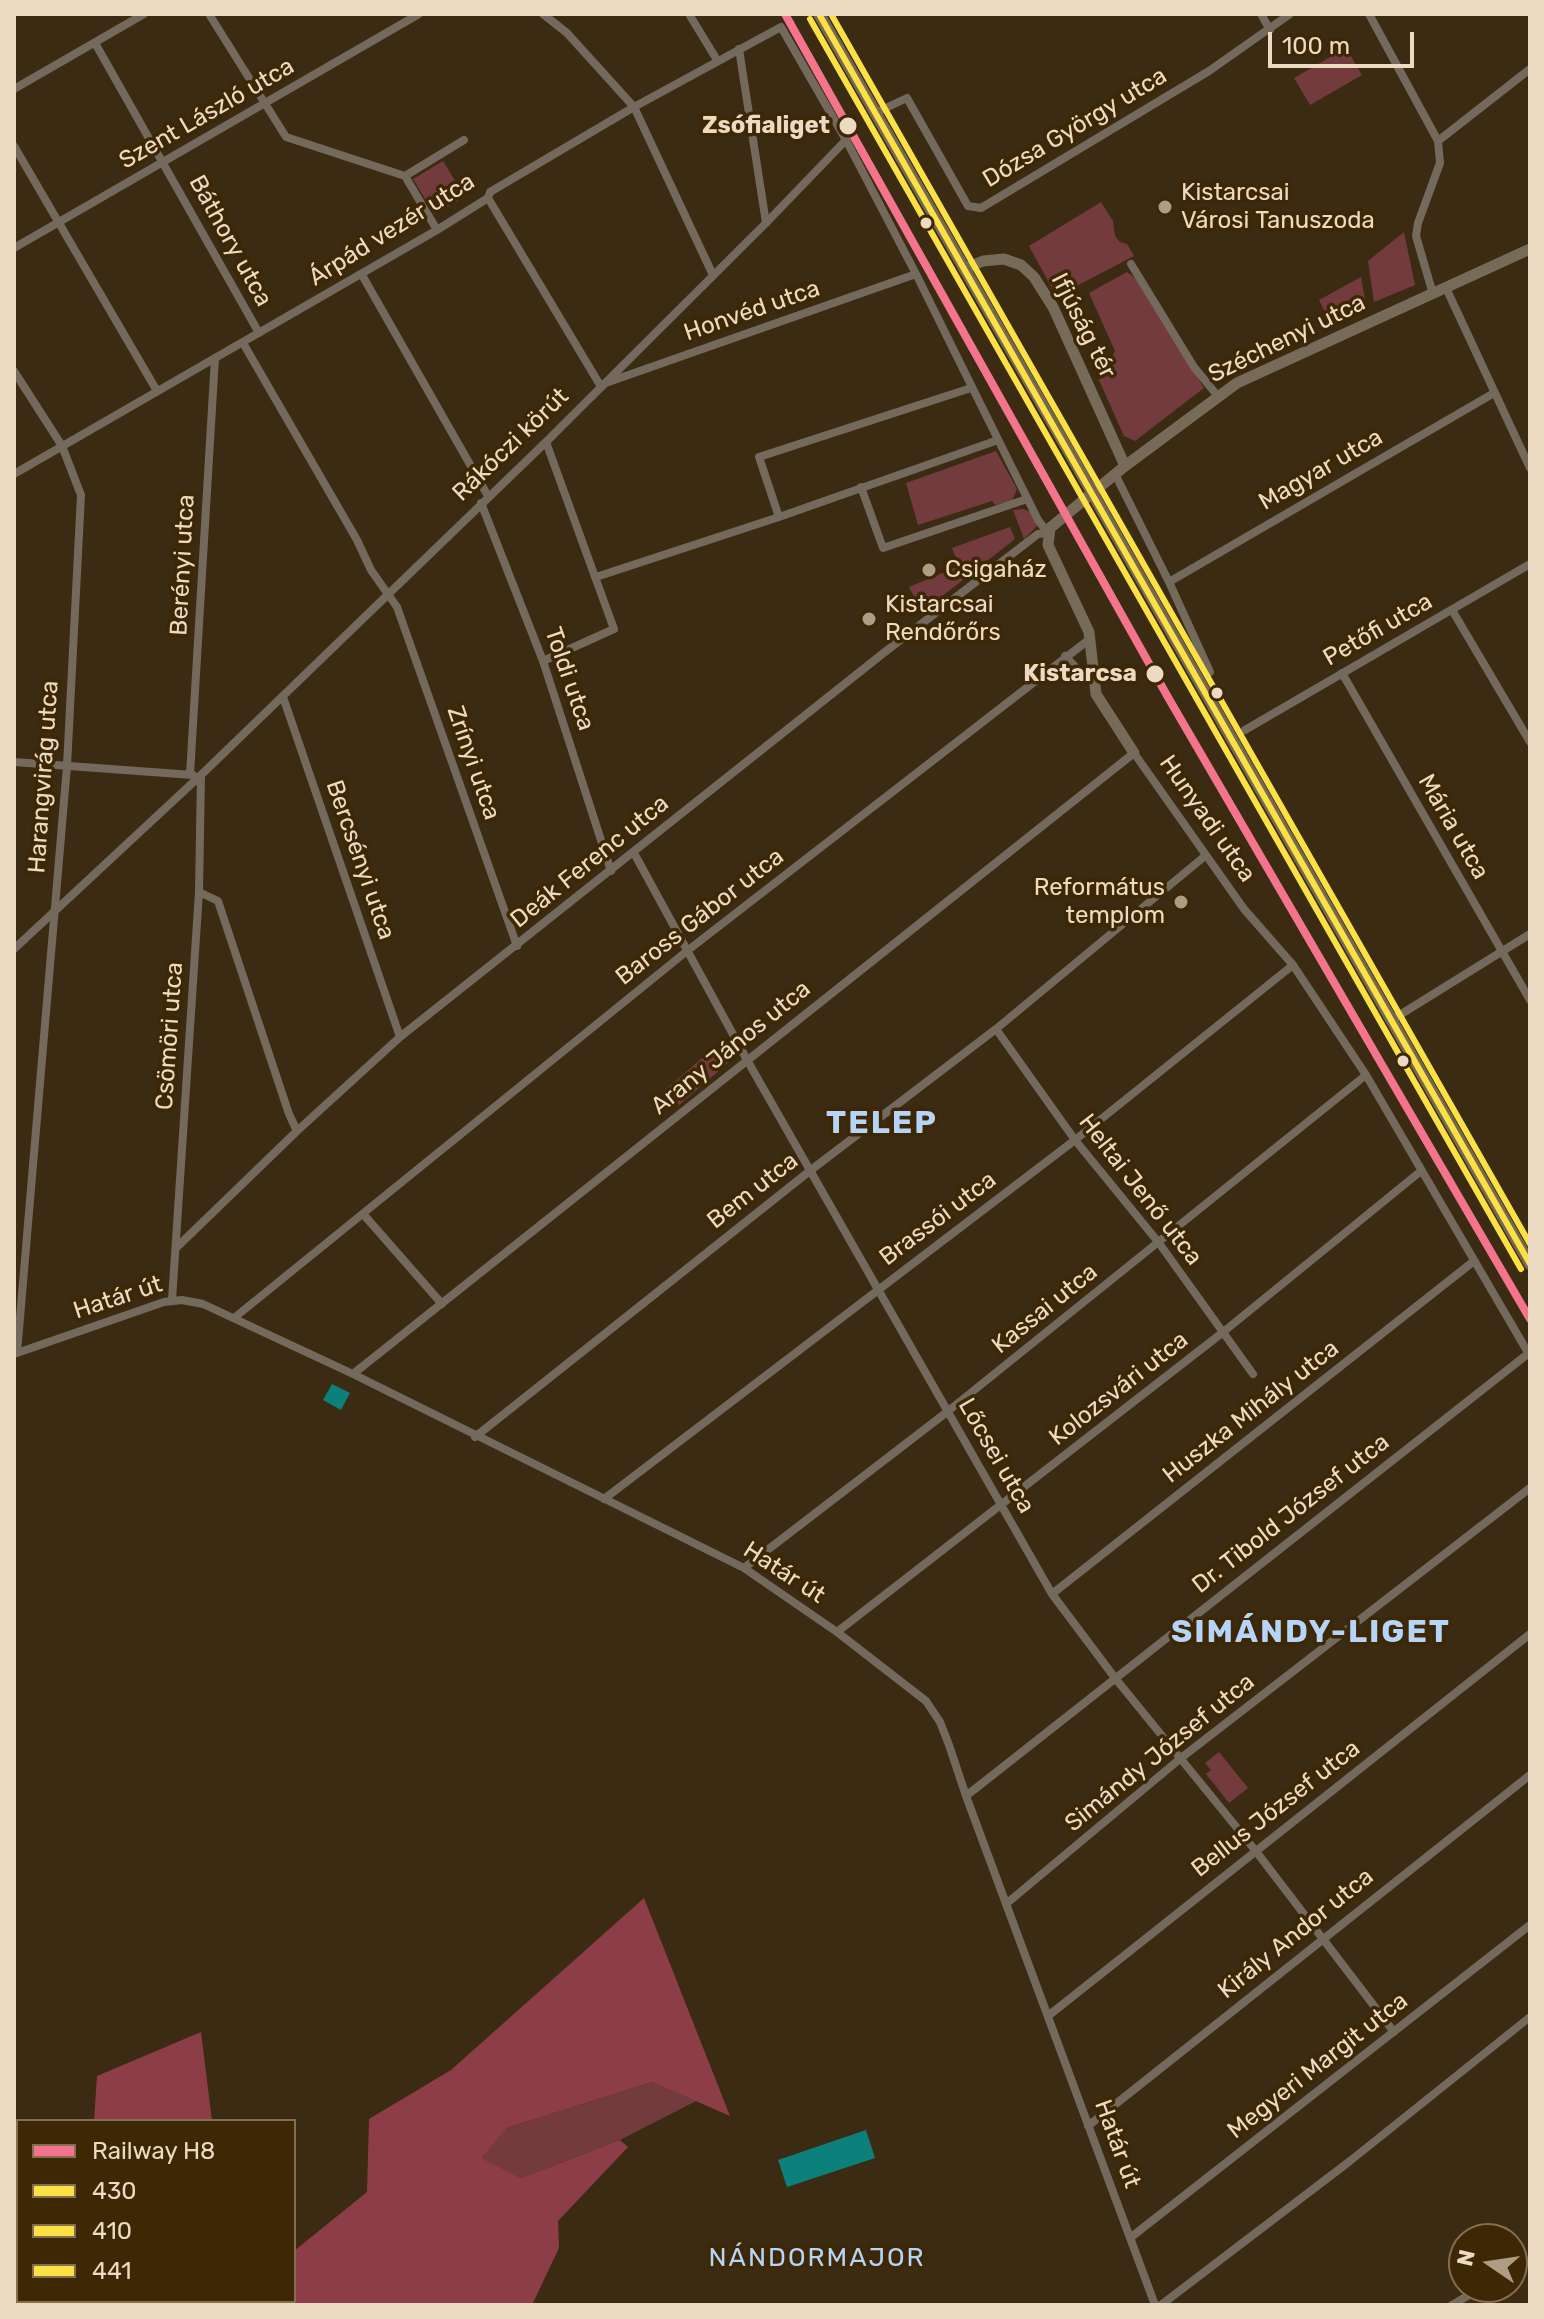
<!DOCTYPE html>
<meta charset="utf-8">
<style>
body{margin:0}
#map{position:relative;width:1544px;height:2319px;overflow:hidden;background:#3a2b12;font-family:Rubik,sans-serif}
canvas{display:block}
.frame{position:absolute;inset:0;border:16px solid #ecdac3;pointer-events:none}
.legend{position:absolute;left:16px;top:2119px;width:280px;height:184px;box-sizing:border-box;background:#3d2704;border:2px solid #836f50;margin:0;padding:10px 14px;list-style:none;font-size:24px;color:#ecdac3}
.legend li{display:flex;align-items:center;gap:16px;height:40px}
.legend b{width:40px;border:2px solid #836f50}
.north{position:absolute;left:1448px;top:2223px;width:80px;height:80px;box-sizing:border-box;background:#3d2704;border:2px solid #836f50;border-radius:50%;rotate:283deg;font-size:22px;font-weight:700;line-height:32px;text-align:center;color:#ecdac3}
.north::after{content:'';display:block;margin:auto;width:28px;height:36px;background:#ae9d85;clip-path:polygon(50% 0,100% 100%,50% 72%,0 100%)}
.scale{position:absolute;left:1268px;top:32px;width:146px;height:36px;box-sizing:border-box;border:4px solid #ecdac3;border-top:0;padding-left:10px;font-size:24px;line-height:28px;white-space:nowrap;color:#ecdac3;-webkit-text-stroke:6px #3d2704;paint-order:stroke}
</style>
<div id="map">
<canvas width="1544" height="2319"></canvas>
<div class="frame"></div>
<ul class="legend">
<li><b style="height:10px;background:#f3748c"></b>Railway H8</li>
<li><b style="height:10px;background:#fbe143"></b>430</li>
<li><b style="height:10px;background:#fbe143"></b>410</li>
<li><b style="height:10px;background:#fbe143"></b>441</li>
</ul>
<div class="north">N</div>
<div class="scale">100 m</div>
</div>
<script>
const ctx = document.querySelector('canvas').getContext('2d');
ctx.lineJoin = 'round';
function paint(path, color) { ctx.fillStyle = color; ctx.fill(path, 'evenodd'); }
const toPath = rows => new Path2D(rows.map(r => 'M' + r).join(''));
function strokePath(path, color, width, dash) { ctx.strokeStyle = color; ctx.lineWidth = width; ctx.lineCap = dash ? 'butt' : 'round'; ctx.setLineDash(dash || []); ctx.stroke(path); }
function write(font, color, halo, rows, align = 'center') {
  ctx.font = font + ' Rubik,sans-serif'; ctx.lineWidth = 7; ctx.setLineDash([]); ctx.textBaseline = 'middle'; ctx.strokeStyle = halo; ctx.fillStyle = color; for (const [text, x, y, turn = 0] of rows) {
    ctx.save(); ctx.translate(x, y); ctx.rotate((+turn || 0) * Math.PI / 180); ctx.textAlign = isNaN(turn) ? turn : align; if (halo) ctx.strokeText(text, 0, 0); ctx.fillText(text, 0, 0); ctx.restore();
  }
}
const green = toPath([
 [1346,48,1362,75,1310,105,1294,78],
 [443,161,465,197,434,214,413,179],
 [1101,202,1113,221,1115,236,1120,242,1127,244,1134,256,1065,292,1061,294,1053,290,1029,246],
 [1404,232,1415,285,1374,302,1368,261],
 [1127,272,1138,280,1204,388,1135,441,1124,436,1099,380,1115,351,1089,293],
 [1361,277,1366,305,1330,322,1319,300],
 [996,451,1017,489,1012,501,995,505,992,501,918,525,906,483],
 [1024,509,1030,512,1037,526,1024,539,1013,510],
 [1010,527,1015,539,922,612,909,587,959,566,952,548],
 [715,1047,728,1063,679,1105,665,1090],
 [1219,1752,1248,1788,1229,1803,1206,1774,1211,1770,1205,1763],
 [652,2082,696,2101,620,2140,521,2178,480,2158,507,2128]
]);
const forest = toPath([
 [644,1898,730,2116,652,2082,507,2128,481,2158,521,2178,620,2140,628,2147,558,2221,559,2248,532,2305,82,2305,83,2301,294,2301,294,2251,367,2192,369,2119,451,2070],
 [201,2032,212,2121,94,2121,97,2076]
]);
const water = toPath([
 [332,1384,350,1393,341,1410,323,1400],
 [866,2130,875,2158,787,2187,778,2160]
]);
const street = toPath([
 [209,14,286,137,405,176,437,230],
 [543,14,567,33,634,107,713,275],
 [689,14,717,60],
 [1261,14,1270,30],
 [1369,14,1438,141,1440,163,1418,223,1416,236,1433,294],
 [95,43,259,333],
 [739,49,766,223],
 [14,89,144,14],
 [877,112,907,98,968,206,981,208,1209,71,1290,14],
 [1438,141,1530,69],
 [14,146,157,391],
 [405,176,464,140],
 [488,198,600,385,916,274],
 [14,248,419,14],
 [1131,264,1194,367,1217,395],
 [362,275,488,496],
 [1446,288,1530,468],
 [243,343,357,540,371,570,397,607,517,946],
 [14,371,62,446,81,495,67,766,17,1353],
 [14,474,437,230,488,198,490,192,634,107,781,27,846,140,916,274,1038,520,1048,533],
 [1115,474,1169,582,1210,672],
 [861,487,883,548,1027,499],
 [481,503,543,661,611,871],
 [779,517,759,457,971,388],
 [596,577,779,517,998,440],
 [1169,582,1494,393],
 [1452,610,1530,742],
 [1065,656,1084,676,1093,679],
 [543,661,614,629,546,442],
 [1342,673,1530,1000],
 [283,697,400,1037],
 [1245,730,1530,564],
 [14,762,193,775],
 [190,774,215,358],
 [634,853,747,1060,1052,1594,1115,1678,1255,1850,1394,2032],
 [199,892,218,901,289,1114,297,1131],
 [14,949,201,775,546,442,766,223,846,140],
 [1390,1021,1530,934],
 [996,1029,1075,1140,1159,1243,1253,1374],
 [364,1215,442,1304],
 [176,1248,297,1131,400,1037,881,655,1038,534,1048,533],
 [172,1300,199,892,201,775],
 [234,1318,687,951,1091,638],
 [14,1354,164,1302,182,1300,203,1304,353,1374,744,1568,837,1632,926,1701,940,1722,949,1745,966,1796,1155,2305],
 [353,1374,1134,753,1244,909,1293,965,1366,1075,1530,1356],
 [475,1437,811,1170,996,1029,1205,856],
 [604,1499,1075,1140,1293,965],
 [744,1568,947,1412,1366,1075],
 [1052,1594,1474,1261],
 [837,1632,1222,1333,1421,1171],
 [966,1796,1529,1353],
 [1006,1904,1181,1758,1530,1488],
 [1048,2016,1530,1634],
 [1088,2126,1530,1775],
 [1130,2238,1530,1925],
 [1512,2270,1530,2260],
 [1161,2305,1350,2161,1530,2017],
 [1452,2305,1483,2287]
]);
const secondary = toPath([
 [964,269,983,261,1004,259,1021,265,1034,277,1053,307,1125,466],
 [1134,753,1096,694,1089,632,1048,545,1050,528,1125,466,1237,383,1530,249]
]);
const primary = toPath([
 [819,14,1080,471],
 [1103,512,1530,1264]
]);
const primaryBridge = toPath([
 [1080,471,1103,512]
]);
const bus1 = toPath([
 [819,14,1530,1264]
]);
const bus2 = toPath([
 [810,19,1521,1269]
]);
const bus3 = toPath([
 [831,14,1530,1244]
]);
const rail1 = toPath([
 [785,14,1169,699,1530,1319]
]);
const markers = [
 [848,126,10,"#ecdac3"],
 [1165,207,8,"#ae9d85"],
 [926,223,7,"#ecdac3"],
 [929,570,8,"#ae9d85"],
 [869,619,8,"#ae9d85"],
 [1155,674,10,"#ecdac3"],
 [1217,693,7,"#ecdac3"],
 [1181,902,8,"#ae9d85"],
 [1403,1061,7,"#ecdac3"]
];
const streetNames = [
 ["Szent László utca",207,114,-30],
 ["Dózsa György utca",1075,128,-31],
 ["Árpád vezér utca",392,230,-32],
 ["Báthory utca",230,241,61],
 ["Honvéd utca",752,311,-19],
 ["Ifjúság tér",1083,326,63],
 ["Széchenyi utca",1287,339,-26],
 ["Rákóczi körút",511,445,-44],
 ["Magyar utca",1321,470,-30],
 ["Berényi utca",183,565,-87],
 ["Petőfi utca",1378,630,-30],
 ["Toldi utca",569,679,71],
 ["Zrínyi utca",473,763,71],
 ["Harangvirág utca",44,777,-86],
 ["Hunyadi utca",1207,819,55],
 ["Mária utca",1453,827,60],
 ["Bercsényi utca",360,860,71],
 ["Deák Ferenc utca",590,862,-39],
 ["Baross Gábor utca",700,917,-38],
 ["Csömöri utca",170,1036,-86],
 ["Arany János utca",731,1048,-39],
 ["Heltai Jenő utca",1140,1190,52],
 ["Bem utca",753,1191,-38],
 ["Brassói utca",938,1219,-37],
 ["Határ út",118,1298,-18],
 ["Kassai utca",1045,1309,-39],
 ["Kolozsvári utca",1119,1389,-38],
 ["Huszka Mihály utca",1251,1412,-38],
 ["Lőcsei utca",996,1456,60],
 ["Dr. Tibold József utca",1291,1514,-38],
 ["Határ út",784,1573,33],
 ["Simándy József utca",1160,1753,-39],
 ["Bellus József utca",1276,1809,-38],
 ["Király Andor utca",1296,1934,-39],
 ["Megyeri Margit utca",1318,2066,-38],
 ["Határ út",1117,2144,70]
];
const stopNames = [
 ["Zsófialiget",830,126],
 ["Kistarcsa",1137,674]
];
const poiNames = [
 ["Kistarcsai",1181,193],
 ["Városi Tanuszoda",1181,221],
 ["Csigaház",945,570],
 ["Kistarcsai",885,605],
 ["Rendőrőrs",885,633],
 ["Református",1165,888,"right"],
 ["templom",1165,916,"right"]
];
const neighbourhoodNames = [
 ["NÁNDORMAJOR",817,2258]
];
const districtNames = [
 ["TELEP",882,1124],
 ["SIMÁNDY-LIGET",1311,1633]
];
paint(green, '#743b3f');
paint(forest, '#8d3d47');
paint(water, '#0c817c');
strokePath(street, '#736a5d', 8);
strokePath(secondary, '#766a59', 11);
strokePath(primary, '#756753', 12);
strokePath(primaryBridge, '#756753', 12);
strokePath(bus1, '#fbe143', 6);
strokePath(bus2, '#fbe143', 6);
strokePath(bus3, '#fbe143', 6);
strokePath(rail1, '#f3748c', 8);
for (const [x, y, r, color] of markers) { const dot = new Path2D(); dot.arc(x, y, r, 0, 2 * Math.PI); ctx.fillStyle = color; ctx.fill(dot); strokePath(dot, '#3d2704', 3); }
write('24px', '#ecdac3', '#3d2704', streetNames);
write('bold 24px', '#ecdac3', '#3d2704', stopNames, 'right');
write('24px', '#ecdac3', '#3d2704', poiNames, 'left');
ctx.letterSpacing = '2px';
write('26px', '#b5d4f8', '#3d2704', neighbourhoodNames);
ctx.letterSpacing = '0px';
ctx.letterSpacing = '2px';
write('bold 32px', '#b5d4f8', '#3d2704', districtNames);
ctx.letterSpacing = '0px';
</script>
